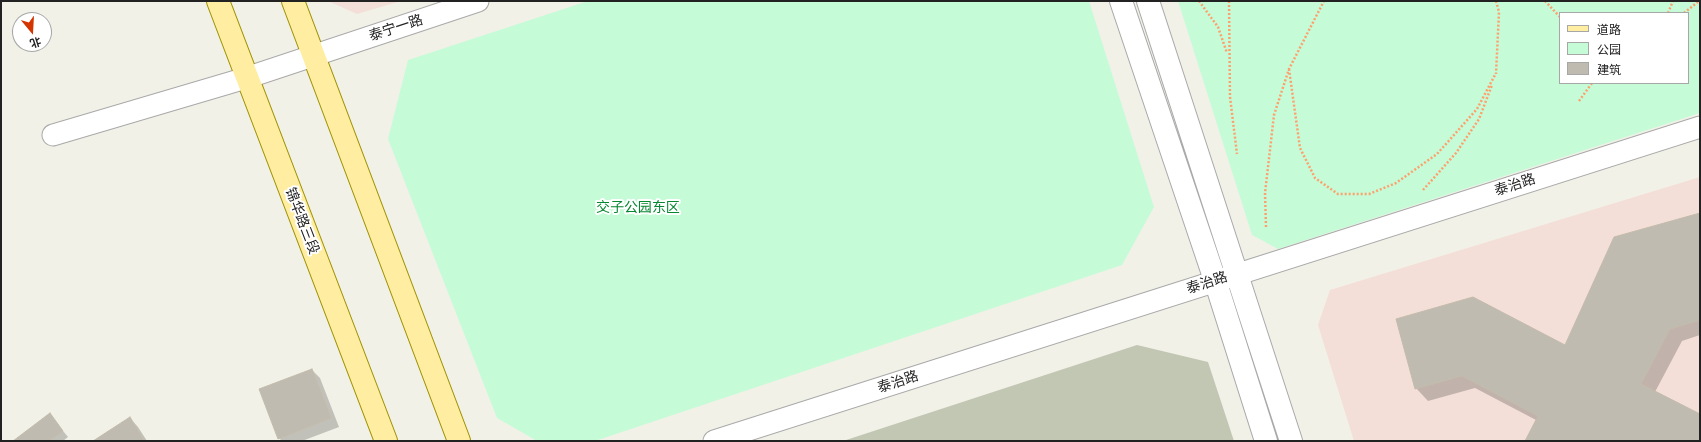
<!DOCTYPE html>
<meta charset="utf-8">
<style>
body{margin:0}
#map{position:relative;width:1701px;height:442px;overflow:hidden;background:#f2f1e8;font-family:Mulish,"Noto Sans SC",sans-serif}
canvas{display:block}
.frame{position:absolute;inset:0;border:2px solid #222;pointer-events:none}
.legend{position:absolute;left:1559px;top:12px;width:130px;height:72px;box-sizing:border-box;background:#fff;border:1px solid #a7a7a7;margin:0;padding:5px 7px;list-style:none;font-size:12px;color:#222}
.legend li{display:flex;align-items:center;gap:8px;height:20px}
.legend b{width:20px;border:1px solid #a7a7a7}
.north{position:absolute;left:12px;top:12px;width:40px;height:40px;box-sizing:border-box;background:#fff;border:1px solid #a7a7a7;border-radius:50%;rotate:162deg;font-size:11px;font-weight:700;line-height:16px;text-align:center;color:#222}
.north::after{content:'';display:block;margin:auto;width:14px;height:18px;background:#d33400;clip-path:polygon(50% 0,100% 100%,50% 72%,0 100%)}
</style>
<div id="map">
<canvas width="1701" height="442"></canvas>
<div class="frame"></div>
<ul class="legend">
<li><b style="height:5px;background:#ffeda1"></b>道路</li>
<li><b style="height:11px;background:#c6fbd7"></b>公园</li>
<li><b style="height:11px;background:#bfbbb1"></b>建筑</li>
</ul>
<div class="north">北</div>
</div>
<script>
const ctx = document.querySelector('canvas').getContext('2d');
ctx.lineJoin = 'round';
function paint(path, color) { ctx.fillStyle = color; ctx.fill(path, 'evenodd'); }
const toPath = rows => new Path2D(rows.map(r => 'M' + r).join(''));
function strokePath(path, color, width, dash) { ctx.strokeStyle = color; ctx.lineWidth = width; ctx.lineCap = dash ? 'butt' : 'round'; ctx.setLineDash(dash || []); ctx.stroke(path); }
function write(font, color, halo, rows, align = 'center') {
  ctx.font = font + ' Mulish,"Noto Sans SC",sans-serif'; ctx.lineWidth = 4; ctx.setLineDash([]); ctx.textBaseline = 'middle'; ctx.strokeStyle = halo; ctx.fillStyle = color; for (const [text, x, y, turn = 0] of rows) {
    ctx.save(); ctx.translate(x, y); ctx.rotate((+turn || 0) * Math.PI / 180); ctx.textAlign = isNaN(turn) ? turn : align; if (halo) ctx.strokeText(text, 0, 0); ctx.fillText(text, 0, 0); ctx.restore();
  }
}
const commercial = toPath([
 [328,1,401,1,357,14],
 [1700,177,1700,441,1354,441,1318,325,1330,290]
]);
const construction = toPath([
 [1137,345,1208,362,1234,441,843,441]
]);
const park = toPath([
 [588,1,1089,1,1154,207,1122,265,595,441,537,441,497,418,388,139,408,60],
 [1178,1,1700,1,1700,113,1278,249,1252,235],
 [1560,13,1688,13,1688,83,1560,83]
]);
const shadow = toPath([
 [1700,214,1700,335,1682,341,1655,392,1700,416,1700,441,1526,441,1536,420,1475,388,1428,401,1416,388,1565,346],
 [312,370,320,378,339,427,302,441,282,441,279,438],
 [49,414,68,437,63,441,14,441],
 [130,418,138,427,147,441,95,441]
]);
const building = toPath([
 [1700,213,1700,320,1670,329,1641,384,1700,414,1700,441,1525,441,1538,416,1462,376,1415,389,1396,319,1473,297,1565,345,1614,237,1700,213],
 [312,369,331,418,278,439,259,389,312,369],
 [50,413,63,431,49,441,13,441,50,413],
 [130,417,144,441,93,441,130,417]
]);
const path = toPath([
 [1199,1,1218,27,1227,53],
 [1229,1,1230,97,1237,154],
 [1496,1,1499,12,1496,74],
 [1545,1,1560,17],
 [1668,13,1673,1],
 [1684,13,1699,1],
 [1289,69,1300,148,1315,178,1338,194,1369,194,1396,183,1437,154,1477,109,1496,73],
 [1579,101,1592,83],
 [1423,190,1456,153,1479,119,1492,85],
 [1266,227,1265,193,1274,115,1289,69,1324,1]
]);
const minor = toPath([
 [53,135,246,78,478,1],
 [714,441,1700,127]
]);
const tertiary = toPath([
 [1121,1,1215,280,1266,441],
 [1148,1,1291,441]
]);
const primary = toPath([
 [218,1,386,441],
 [293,1,459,441]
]);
const streetNames = [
 ["泰宁一路",396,28,-18],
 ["泰治路",1515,185,-18],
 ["锦华路三段",302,221,69],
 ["泰治路",1207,283,-18],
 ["泰治路",898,382,-18]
];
const parkNames = [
 ["交子公园东区",638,208]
];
paint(commercial, '#f3dfd8');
paint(construction, '#c2c7b3');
paint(park, '#c6fbd7');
paint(shadow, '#0003');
paint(building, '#bfbbb1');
strokePath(building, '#c4bcaa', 1);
strokePath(minor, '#a9a9a9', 23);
strokePath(tertiary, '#a9a9a9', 24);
strokePath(primary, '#9f9200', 24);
strokePath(path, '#fea06d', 2.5, [2, 2]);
strokePath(minor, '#fff', 21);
strokePath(tertiary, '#fff', 22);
strokePath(primary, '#ffeda1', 22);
write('14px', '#222', '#fff', streetNames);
write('14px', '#088732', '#fff', parkNames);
</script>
